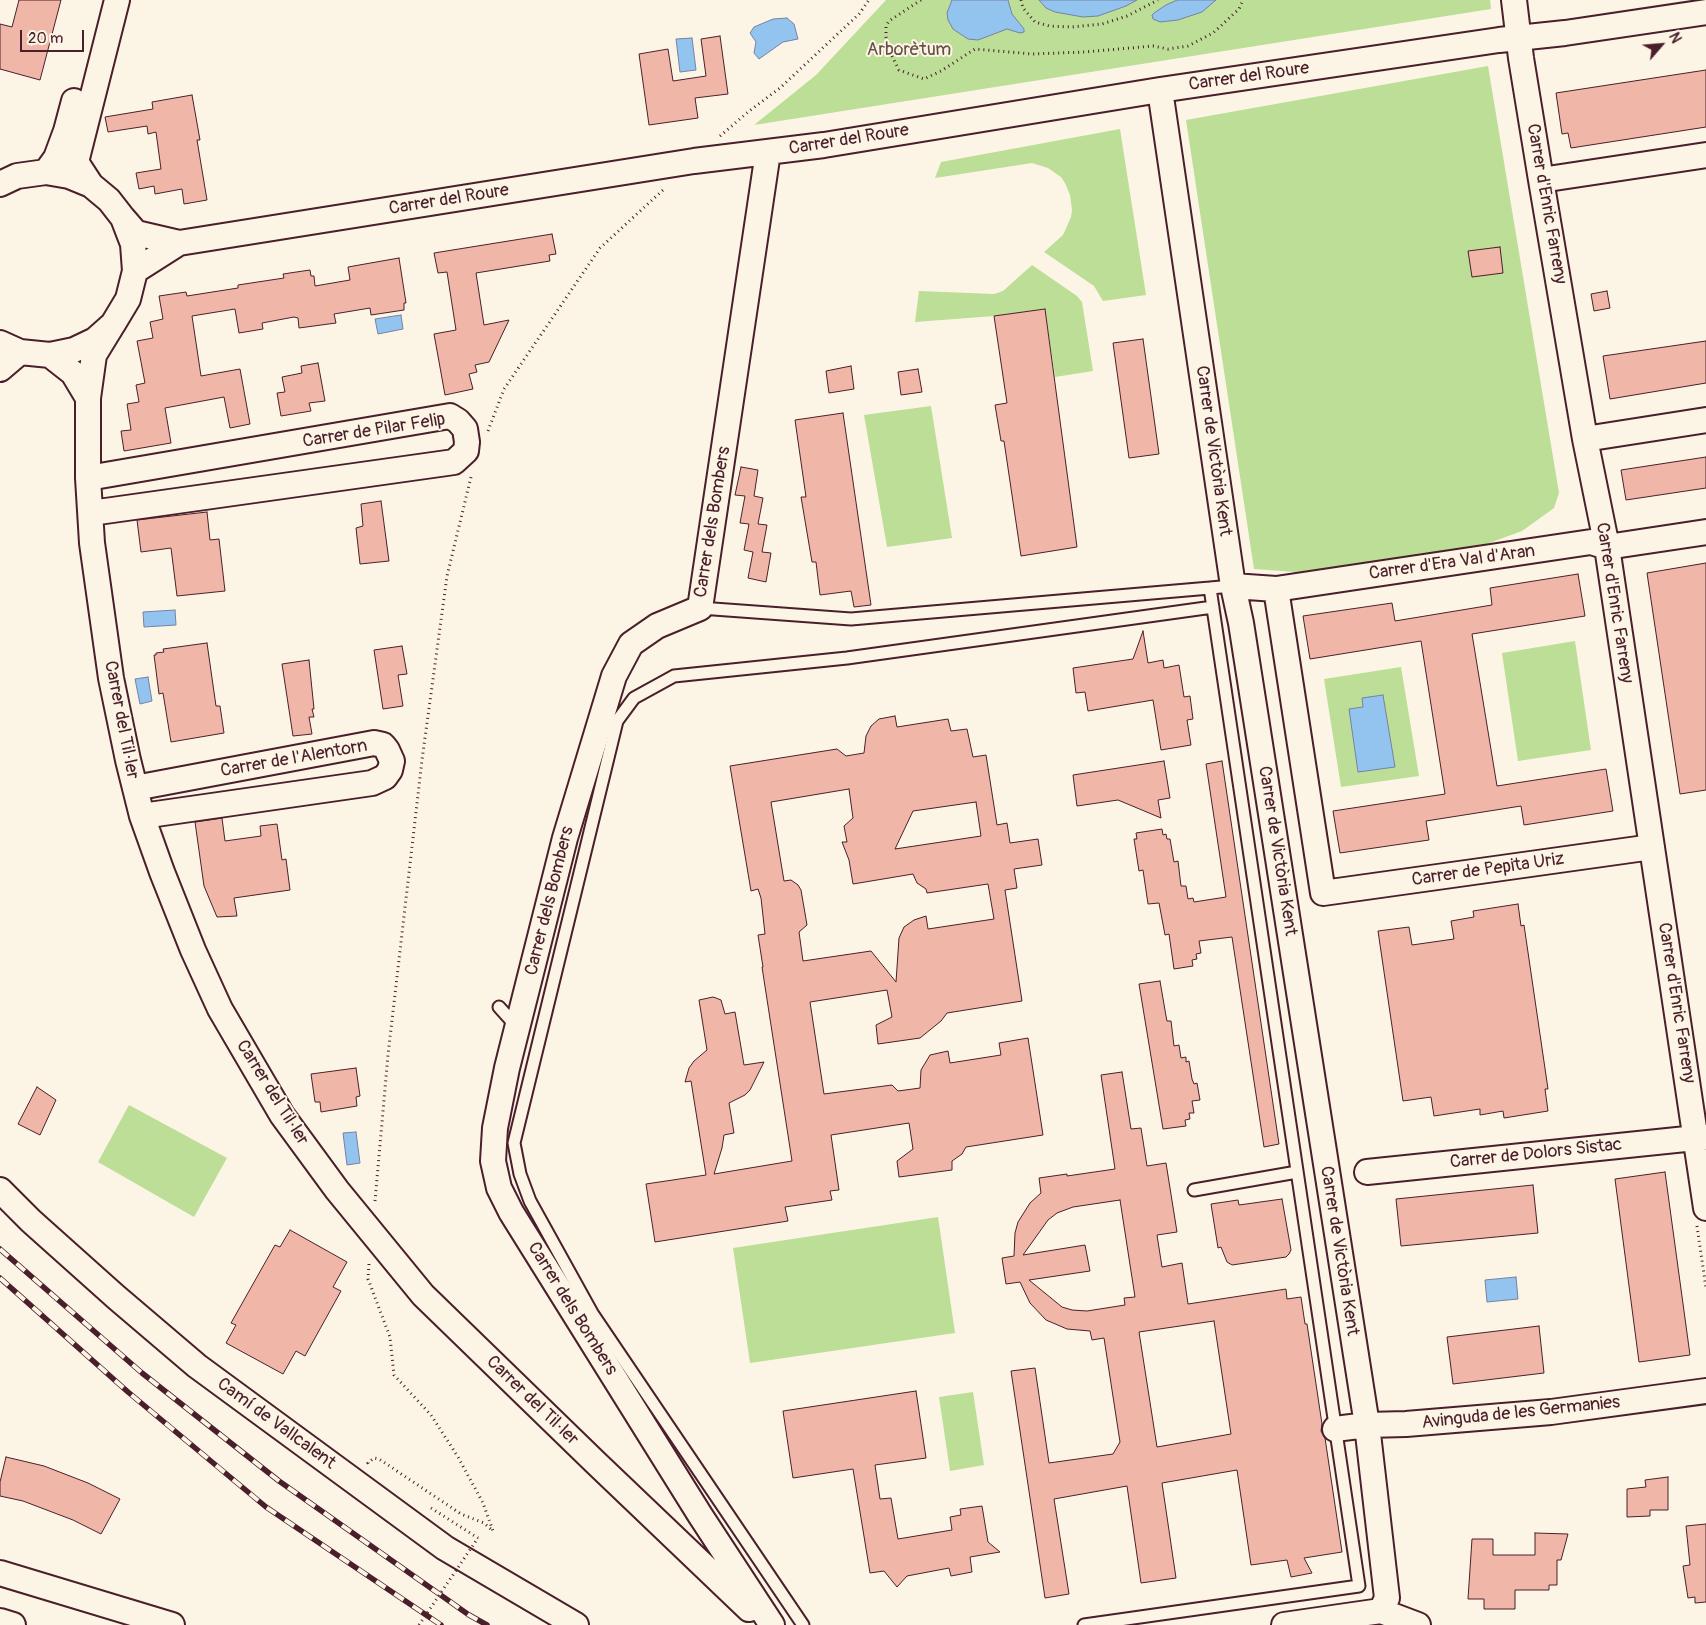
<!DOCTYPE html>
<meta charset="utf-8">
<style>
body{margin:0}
#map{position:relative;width:1706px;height:1625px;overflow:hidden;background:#fcf5e5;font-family:Pangolin,sans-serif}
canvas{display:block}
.north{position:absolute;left:1636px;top:20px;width:50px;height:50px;-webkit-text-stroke:4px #fcf5e5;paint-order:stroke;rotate:63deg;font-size:14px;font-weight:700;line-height:20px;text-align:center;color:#4a1f2b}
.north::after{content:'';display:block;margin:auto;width:18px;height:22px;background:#4a1f2b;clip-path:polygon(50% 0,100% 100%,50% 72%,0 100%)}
.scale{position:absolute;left:20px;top:30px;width:64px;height:22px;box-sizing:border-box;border:2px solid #4a1f2b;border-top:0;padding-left:6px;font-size:15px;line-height:18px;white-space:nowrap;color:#4a1f2b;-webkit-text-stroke:4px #fcf5e5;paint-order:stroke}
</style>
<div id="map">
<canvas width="1706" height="1625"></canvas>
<div class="north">N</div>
<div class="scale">20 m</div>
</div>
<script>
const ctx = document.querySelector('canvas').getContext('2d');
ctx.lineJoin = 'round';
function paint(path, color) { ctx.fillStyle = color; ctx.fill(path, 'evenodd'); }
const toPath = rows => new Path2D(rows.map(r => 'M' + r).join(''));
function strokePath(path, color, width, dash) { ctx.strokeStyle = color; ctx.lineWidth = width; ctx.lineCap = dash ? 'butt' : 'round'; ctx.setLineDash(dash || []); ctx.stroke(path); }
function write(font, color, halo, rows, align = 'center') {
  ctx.font = font + ' Pangolin,sans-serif'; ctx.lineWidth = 4; ctx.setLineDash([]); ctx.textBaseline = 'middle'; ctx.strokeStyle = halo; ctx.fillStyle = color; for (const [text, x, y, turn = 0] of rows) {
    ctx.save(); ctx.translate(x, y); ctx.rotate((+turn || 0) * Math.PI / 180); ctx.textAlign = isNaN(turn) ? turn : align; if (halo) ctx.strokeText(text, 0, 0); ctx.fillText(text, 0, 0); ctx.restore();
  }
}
const green = toPath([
 [886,0,1490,0,1491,9,754,125,816,75],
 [1488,66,1559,493,1554,508,1522,531,1481,546,1310,573,1254,569,1186,120],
 [1120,129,1146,295,1103,301,1094,286,1044,252,1063,235,1071,217,1072,210,1070,195,1065,183,1061,177,1048,168,1032,163,935,178,941,162],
 [1032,265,1077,296,1082,302,1093,371,1055,377,1045,309,994,316,915,322,919,291,994,294,1003,291],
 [931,406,952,538,887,547,864,415],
 [1575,641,1591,750,1518,761,1502,653],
 [1401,667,1419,776,1341,787,1324,679],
 [129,1105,227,1158,194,1217,98,1162],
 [938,1217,955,1333,750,1363,733,1248],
 [973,1392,984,1465,950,1471,939,1397]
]);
const water = toPath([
 [952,0,1008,0,1012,14,1024,29,1024,32,1020,33,1007,29,978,40,968,39,953,29,948,20,947,13,952,0],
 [1039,0,1137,0,1126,6,1098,16,1083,17,1055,12,1046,8,1039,0],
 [1177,0,1216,0,1202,12,1178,20,1160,22,1153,19,1152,15,1154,13,1166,5,1177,0],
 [787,18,794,24,798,39,783,42,759,59,754,53,756,42,750,33,754,27,773,19,787,18],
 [692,38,696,70,680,72,676,39,692,38],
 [401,315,403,329,378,334,375,319,401,315],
 [175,610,176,625,144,627,143,612,175,610],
 [148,677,152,701,140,704,135,679,148,677],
 [1383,695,1395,767,1358,772,1349,709,1363,707,1362,698,1383,695],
 [356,1132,360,1163,347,1165,343,1133,356,1132],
 [1516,1277,1518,1299,1487,1302,1485,1280,1516,1277]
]);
const building = toPath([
 [19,0,61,0,40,80,0,69,0,24,12,27,19,0],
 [720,36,728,94,695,98,698,118,649,125,639,54,668,49,673,81,706,76,701,39,720,36],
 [1706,70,1706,127,1571,148,1568,133,1562,134,1556,93,1706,70],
 [192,95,200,140,197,140,207,200,184,204,182,189,155,194,154,186,139,189,136,173,161,169,156,132,148,134,147,126,108,132,105,117,153,109,152,102,192,95],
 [552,234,556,254,549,255,550,261,476,273,484,325,509,320,489,362,475,365,477,372,469,374,473,389,445,395,434,334,456,330,447,272,438,273,434,253,552,234],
 [1500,247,1503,273,1472,277,1468,251,1500,247],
 [399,258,406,303,404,303,404,310,371,315,370,308,334,314,336,323,299,328,298,318,294,317,262,323,263,329,239,333,235,309,192,316,201,376,240,369,250,424,230,428,224,397,165,408,171,443,124,451,121,431,131,430,127,404,139,402,136,385,145,383,137,341,153,338,150,322,163,319,159,296,186,292,187,296,238,288,238,285,284,278,283,274,310,270,311,276,314,276,315,286,350,280,348,267,399,258],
 [1607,291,1610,308,1594,311,1591,294,1607,291],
 [1045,309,1077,547,1021,556,1004,441,1001,441,995,405,1007,403,994,316,1045,309],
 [1143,339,1159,454,1129,458,1113,343,1143,339],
 [1706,341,1706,383,1610,399,1603,356,1706,341],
 [318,363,325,401,309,403,311,411,281,416,277,393,285,392,282,377,302,373,301,366,318,363],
 [851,366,854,389,829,393,826,371,851,366],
 [918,369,922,392,901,395,898,372,918,369],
 [843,413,871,605,854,607,851,591,820,595,816,562,812,562,801,497,806,497,795,420,843,413],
 [1706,457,1706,488,1626,500,1621,470,1706,457],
 [741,467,758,470,754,496,763,498,758,524,767,525,762,552,771,553,766,582,748,578,753,552,744,550,749,524,740,523,745,496,735,495,741,467],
 [381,501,389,561,360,564,356,528,363,526,361,504,381,501],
 [207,512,210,540,219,539,225,591,177,596,171,548,141,552,137,520,207,512],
 [1706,563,1706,790,1680,794,1647,573,1706,563],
 [1578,574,1585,616,1472,634,1497,786,1606,769,1613,811,1524,825,1521,806,1426,821,1429,840,1340,853,1333,811,1445,794,1421,641,1310,659,1303,616,1392,603,1395,621,1492,605,1490,588,1578,574],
 [1143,631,1148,663,1163,660,1164,668,1179,665,1184,697,1190,696,1193,719,1187,720,1191,745,1161,750,1153,700,1088,711,1085,692,1076,693,1073,668,1133,659,1143,631],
 [207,643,216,706,220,706,224,733,171,742,163,693,159,694,154,655,156,655,156,653,164,652,163,649,207,643],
 [402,646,407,674,398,675,403,706,383,709,374,650,402,646],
 [309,660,314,709,312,709,314,717,309,717,312,734,293,736,282,664,309,660],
 [895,716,897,727,948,719,951,731,967,729,973,757,986,755,997,825,1007,823,1010,843,1038,839,1042,865,1014,869,1017,888,1005,890,1022,1001,947,1013,941,1021,920,1038,878,1044,876,1025,892,1017,887,990,810,1002,824,1094,892,1085,898,1091,920,1088,921,1070,930,1055,948,1051,950,1063,1001,1055,999,1043,1028,1038,1043,1135,966,1147,962,1154,952,1161,952,1170,899,1177,897,1161,913,1149,909,1123,831,1135,839,1190,830,1191,832,1200,785,1207,788,1221,655,1242,646,1184,706,1175,691,1081,685,1082,689,1068,694,1061,707,1050,699,1000,713,997,716,998,721,1000,725,1014,735,1012,744,1065,764,1062,750,1090,745,1095,729,1103,734,1133,724,1135,722,1148,714,1174,792,1161,762,967,763,967,758,935,765,934,761,898,758,889,751,891,730,766,837,749,846,756,864,753,866,736,871,726,879,719,895,716],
 [849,789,853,818,844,826,847,842,842,842,849,860,853,884,913,874,917,883,926,889,927,893,988,884,994,919,928,929,926,916,914,920,904,927,899,938,896,982,871,951,803,961,799,932,807,925,801,890,798,885,791,880,784,881,771,802,849,789],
 [976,802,981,836,895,849,913,811,976,802],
 [1164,761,1170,798,1158,800,1161,818,1118,800,1077,806,1073,775,1164,761],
 [1222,761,1279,1144,1264,1147,1232,937,1199,941,1201,953,1196,954,1197,959,1192,960,1193,966,1174,969,1169,934,1165,935,1159,903,1148,904,1143,870,1139,871,1134,839,1137,839,1136,833,1162,829,1163,835,1166,834,1167,839,1170,839,1174,862,1178,861,1181,886,1186,886,1188,899,1193,898,1194,902,1226,897,1206,764,1222,761],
 [222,818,225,841,261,836,260,826,277,824,282,860,286,859,290,890,234,898,237,916,217,917,204,886,195,822,222,818],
 [1518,904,1521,926,1524,925,1548,1089,1545,1089,1548,1111,1504,1118,1503,1111,1480,1115,1480,1109,1434,1116,1431,1097,1403,1101,1378,931,1409,927,1412,945,1454,939,1451,921,1474,917,1473,911,1518,904],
 [1160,981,1166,1016,1167,1021,1171,1021,1174,1046,1179,1045,1181,1058,1186,1057,1186,1062,1189,1061,1192,1079,1194,1084,1197,1083,1200,1100,1192,1101,1194,1113,1189,1113,1190,1119,1185,1120,1186,1126,1163,1129,1139,984,1160,981],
 [356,1068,360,1096,356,1097,357,1106,321,1112,320,1102,315,1102,311,1074,356,1068],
 [1122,1072,1131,1129,1141,1128,1147,1166,1166,1163,1177,1232,1157,1235,1162,1267,1182,1263,1188,1304,1286,1289,1287,1299,1301,1297,1305,1324,1307,1324,1322,1424,1321,1431,1325,1438,1342,1552,1304,1558,1312,1573,1291,1577,1287,1560,1251,1565,1237,1470,1162,1483,1176,1578,1141,1583,1127,1486,1054,1499,1069,1594,1045,1598,1011,1371,1035,1368,1049,1463,1113,1454,1120,1442,1104,1338,1092,1340,1090,1331,1067,1329,1046,1320,1030,1303,1020,1282,1006,1284,1002,1258,1014,1256,1015,1233,1018,1222,1030,1203,1041,1193,1039,1178,1067,1174,1067,1176,1115,1169,1101,1075,1122,1072],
 [1120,1200,1135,1297,1124,1298,1125,1305,1087,1311,1072,1310,1062,1307,1029,1280,1090,1271,1085,1245,1023,1255,1048,1220,1057,1213,1073,1207,1120,1200],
 [1214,1321,1231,1434,1157,1447,1139,1332,1214,1321],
 [37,1087,56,1100,40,1135,18,1124,37,1087],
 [1665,1172,1690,1355,1639,1362,1615,1179,1665,1172],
 [1533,1185,1538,1233,1401,1246,1396,1199,1533,1185],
 [1282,1199,1291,1250,1289,1254,1286,1257,1232,1265,1227,1262,1221,1247,1218,1248,1211,1204,1238,1200,1239,1205,1282,1199],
 [290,1230,347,1262,333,1287,341,1291,305,1356,296,1351,283,1374,226,1343,236,1325,231,1323,275,1245,280,1247,290,1230],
 [1539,1326,1544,1373,1453,1384,1447,1337,1539,1326],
 [916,1391,926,1458,875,1465,880,1499,891,1498,898,1539,952,1530,950,1517,961,1515,960,1509,982,1506,988,1542,1000,1552,970,1557,972,1572,951,1576,949,1568,907,1576,897,1587,884,1571,870,1573,853,1469,793,1478,783,1411,916,1391],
 [6,1457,44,1466,88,1483,120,1499,101,1534,73,1520,23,1501,0,1496,0,1482,6,1457],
 [1668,1477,1668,1510,1650,1510,1650,1516,1627,1517,1627,1489,1646,1487,1645,1480,1668,1477],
 [1706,1524,1706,1602,1695,1603,1695,1597,1688,1598,1683,1566,1690,1565,1686,1526,1706,1524],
 [1535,1533,1568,1534,1561,1560,1557,1560,1557,1585,1549,1585,1549,1590,1515,1590,1515,1609,1484,1609,1484,1599,1468,1599,1472,1539,1493,1539,1493,1555,1535,1555,1535,1533]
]);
const path = toPath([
 [921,0,889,21,886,26,886,37,890,52,899,70,924,79,941,71,975,49,1032,54,1084,52,1153,46,1168,49,1188,46,1213,33,1239,9,1243,0],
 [1021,0,1023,8,1035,22,1049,26,1072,27,1102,24,1127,16,1158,0],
 [720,136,748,112,780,88,859,14,869,0],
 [488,431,504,389,600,248,663,190],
 [375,1201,388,1055,422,760,447,576,471,477],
 [1697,1226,1706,1288],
 [369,1264,368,1279,390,1337,394,1375,431,1415,458,1457,483,1503,493,1531,484,1523,461,1514,379,1459,374,1458,368,1463,369,1465],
 [431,1508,478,1538]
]);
const lane = toPath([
 [700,608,851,619,1233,586],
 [499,1007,517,1027],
 [1194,1190,1297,1172],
 [803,1625,592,1313,530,1201,520,1174,514,1143,617,721,634,698,674,676,847,658,1213,607],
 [1084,1625,1359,1586,1210,588]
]);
const street = toPath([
 [1514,0,1521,58,1541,180,1585,439,1607,547,1706,1208],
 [1160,90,1233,586,1241,623,1367,1425,1387,1598,1381,1611],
 [768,152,700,608,657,626,631,644,614,676,565,838,507,1068,495,1128,493,1161,499,1188,511,1212,700,1515,772,1625],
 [46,172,56,158,66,131,74,101],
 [1541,180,1706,155],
 [0,184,17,176,46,172,69,176,91,185,109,200,123,218,133,244,135,271,128,299,113,324,95,340,74,350,50,355,20,352,0,343],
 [91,185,76,162,117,0],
 [123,218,136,233,179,243,694,161,824,145,1160,90,1499,40,1565,33,1706,12],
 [135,271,179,243],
 [113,324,94,355,88,398,88,478,92,543,111,678,128,760,142,816,162,872,193,950,220,1009,282,1115,337,1190,423,1295,595,1462,749,1609],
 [50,355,73,373,88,398],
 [0,369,20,352],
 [1585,439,1706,420],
 [88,478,450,416,458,421,465,429,467,442,466,451,454,462,91,513],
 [1233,586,1276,589,1591,542,1607,547,1706,532],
 [1276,589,1323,893,1652,847],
 [135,788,374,743,383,745,387,750,392,761,390,770,385,777,372,783,142,816],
 [1367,1172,1706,1137],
 [0,1190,31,1221,116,1297,197,1366,445,1548,576,1625],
 [1335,1429,1367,1425,1406,1424,1551,1412,1706,1391],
 [0,1573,172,1625],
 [0,1621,13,1625],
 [1284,1625,1381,1611,1418,1625]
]);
const rail = toPath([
 [0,1249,142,1373,279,1481,469,1615,487,1625],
 [0,1278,128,1392,266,1507,441,1625]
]);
const pathBridge = toPath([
 [419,1625,478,1538]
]);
const parkNames = [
 ["Arborètum",909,50]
];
const streetNames = [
 ["Carrer del Roure",1249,77,-8],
 ["Carrer del Roure",849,140,-9],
 ["Carrer del Roure",449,200,-9],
 ["Carrer d'Enric Farreny",1546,204,80],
 ["Carrer de Pilar Felip",374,431,-9],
 ["Carrer de Victòria Kent",1213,451,82],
 ["Carrer dels Bombers",713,522,-81],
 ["Carrer d'Era Val d'Aran",1452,563,-8],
 ["Carrer d'Enric Farreny",1614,603,81],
 ["Carrer del Til·ler",121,720,79],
 ["Carrer de l'Alentorn",294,759,-10],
 ["Carrer de Victòria Kent",1277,851,81],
 ["Carrer de Pepita Uriz",1488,870,-8],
 ["Carrer dels Bombers",550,901,-76],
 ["Carrer d'Enric Farreny",1676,1003,81],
 ["Carrer del Til·ler",272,1093,58],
 ["Carrer de Dolors Sistac",1536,1154,-6],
 ["Carrer de Victòria Kent",1339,1251,81],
 ["Carrer dels Bombers",572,1309,58],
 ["Carrer del Til·ler",532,1401,44],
 ["Avinguda de les Germanies",1521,1413,-6],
 ["Camí de Vallcalent",276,1424,36]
];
paint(green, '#bcde97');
paint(water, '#93c4ef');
strokePath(water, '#7682a1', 1);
paint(building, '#f0b7a9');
strokePath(building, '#4a1f2b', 1);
strokePath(lane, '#4a1f2b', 15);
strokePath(street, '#4a1f2b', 28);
strokePath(path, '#4a1f2b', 3, [1, 4]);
strokePath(lane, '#fcf5e5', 11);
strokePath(street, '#fcf5e5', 24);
strokePath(rail, '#4a1f2b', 5.5);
strokePath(rail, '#fcf5e5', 4, [11]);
strokePath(pathBridge, '#4a1f2b', 3, [1, 4]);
write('18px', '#664f46', '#fcf5e5', parkNames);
write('18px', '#4a1f2b', '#fcf5e5', streetNames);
</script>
